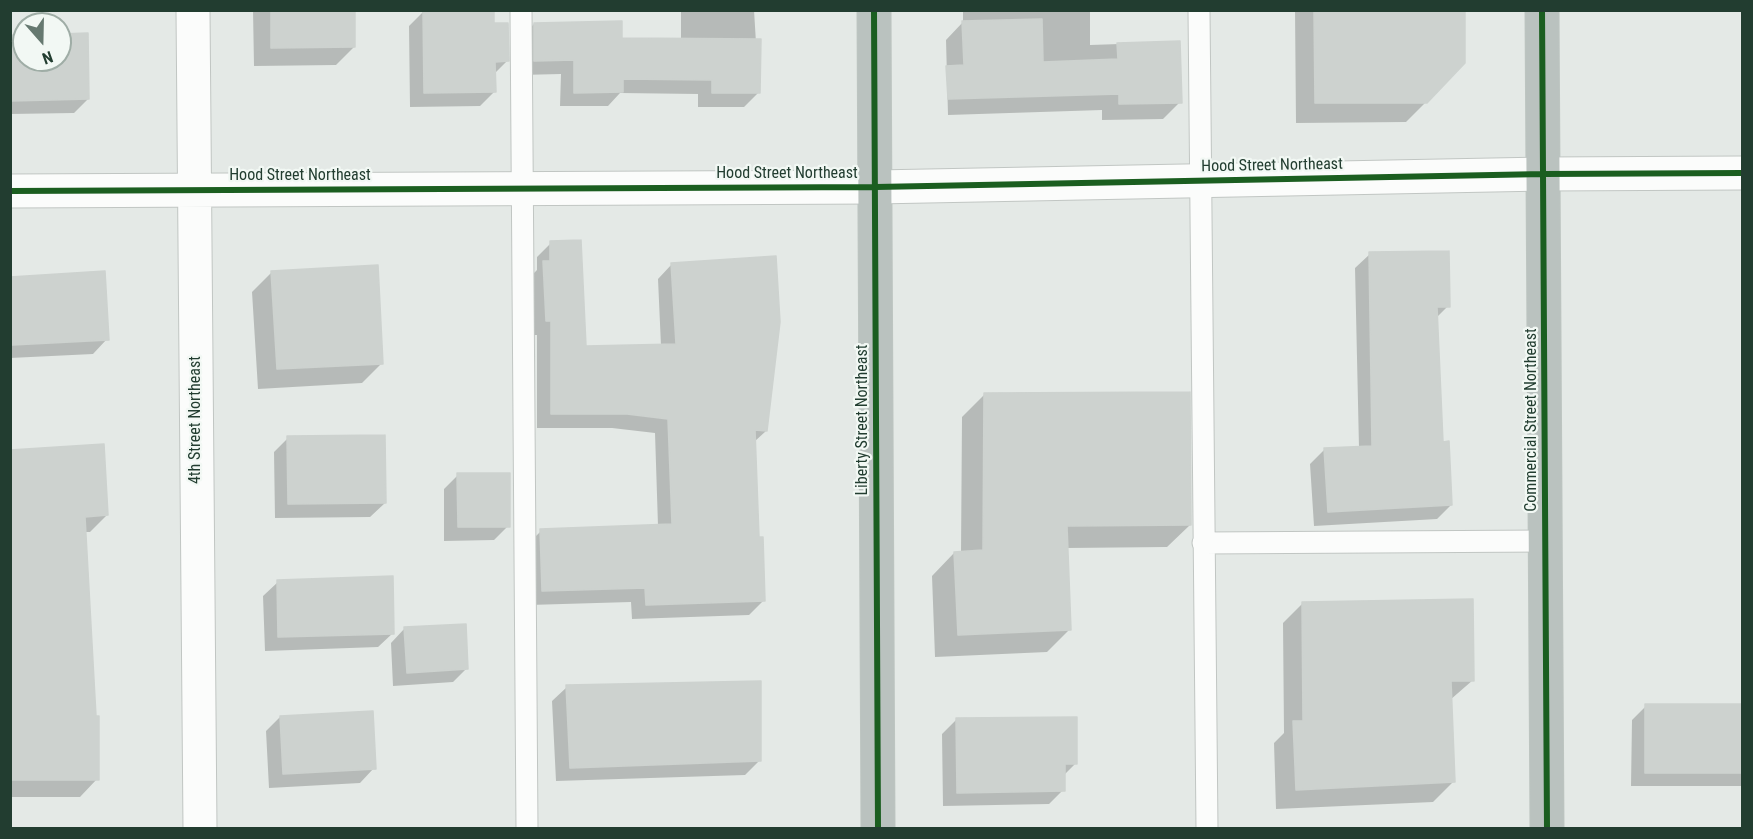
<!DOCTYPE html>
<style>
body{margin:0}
#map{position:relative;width:1753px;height:839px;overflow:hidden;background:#e4e9e6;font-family:"Roboto Condensed",sans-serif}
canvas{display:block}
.frame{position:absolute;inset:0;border:12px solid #223d30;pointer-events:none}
.north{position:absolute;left:12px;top:12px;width:60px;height:60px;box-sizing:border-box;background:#f2f8f4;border:2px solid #9fada6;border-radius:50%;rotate:160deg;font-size:16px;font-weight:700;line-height:24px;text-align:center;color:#223d30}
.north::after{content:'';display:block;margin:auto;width:21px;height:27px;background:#667970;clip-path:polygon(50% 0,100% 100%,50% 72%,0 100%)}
</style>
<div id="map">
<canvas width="1753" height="839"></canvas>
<div class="frame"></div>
<div class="north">N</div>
</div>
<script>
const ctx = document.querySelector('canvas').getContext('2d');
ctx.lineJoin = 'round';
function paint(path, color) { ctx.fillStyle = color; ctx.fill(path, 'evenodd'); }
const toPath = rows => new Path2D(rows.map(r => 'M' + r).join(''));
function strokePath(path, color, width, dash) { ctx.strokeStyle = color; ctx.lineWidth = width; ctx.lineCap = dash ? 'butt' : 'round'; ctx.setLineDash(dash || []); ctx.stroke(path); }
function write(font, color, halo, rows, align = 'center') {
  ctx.font = font + ' "Roboto Condensed",sans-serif'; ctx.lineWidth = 4.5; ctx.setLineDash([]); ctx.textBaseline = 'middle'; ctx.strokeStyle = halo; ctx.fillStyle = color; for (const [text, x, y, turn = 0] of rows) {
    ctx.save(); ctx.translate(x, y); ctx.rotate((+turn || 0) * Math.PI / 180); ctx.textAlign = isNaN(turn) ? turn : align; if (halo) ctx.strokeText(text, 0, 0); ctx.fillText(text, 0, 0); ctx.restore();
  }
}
const shadow = toPath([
 [253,10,354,10,354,47,336,65,254,66],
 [681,10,754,10,759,92,744,107,698,107,698,94,620,93,608,106,560,106,561,74,520,75,520,38,534,24,621,40,681,41],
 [963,10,1090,10,1090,45,1179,42,1180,102,1163,119,1102,120,1102,110,948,115,946,40,963,22],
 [1295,10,1463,10,1426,102,1406,122,1296,123],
 [423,12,493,25,507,61,494,74,495,91,480,106,410,107,409,26],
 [60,35,88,99,74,113,10,114,10,37,24,36,24,60,60,60],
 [551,243,584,347,661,346,658,279,672,264,766,431,754,442,758,539,764,600,749,615,632,619,631,602,529,605,527,545,541,531,658,526,655,433,612,428,537,428,537,335,533,335,530,277,537,270,537,257],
 [1370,254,1448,306,1436,318,1441,443,1451,505,1437,519,1314,526,1310,464,1324,450,1359,448,1355,268],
 [272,272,382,363,362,383,258,389,252,292],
 [10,278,107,339,93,354,10,358],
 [985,394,1190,525,1167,547,1067,548,1070,629,1047,652,935,657,932,576,954,553,961,553,962,417],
 [288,438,385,503,370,517,275,518,274,452],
 [10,452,107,515,90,532,84,532,97,779,80,797,10,797],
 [458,475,508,526,494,540,444,541,444,489],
 [278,582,393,633,378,647,265,651,263,596],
 [1303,603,1473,680,1450,700,1453,782,1433,802,1276,809,1274,743,1284,733,1283,623],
 [405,628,467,668,453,682,393,686,391,643],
 [567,687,759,761,745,775,556,781,552,701],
 [1742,705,1742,786,1631,786,1632,720,1646,706],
 [280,717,374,768,360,783,269,788,266,731],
 [956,720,1076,763,1063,776,1063,790,1049,804,943,806,942,734]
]);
const building = toPath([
 [271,10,355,10,355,47,271,48,271,10],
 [423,10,494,10,494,23,508,23,509,61,495,62,496,92,424,93,423,10],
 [1314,10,1465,10,1465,63,1427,103,1315,103,1314,10],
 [1042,19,1043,62,1118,59,1117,43,1180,41,1182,103,1119,104,1119,94,948,99,946,66,964,65,962,21,1042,19],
 [622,21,622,38,761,39,760,93,712,93,712,80,623,79,623,92,574,93,574,60,534,61,534,23,622,21],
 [88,33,89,99,10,101,10,35,24,35,24,60,60,60,60,34,88,33],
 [581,240,586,346,676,344,671,263,776,256,780,322,767,431,755,430,759,537,763,537,765,601,646,605,645,588,542,591,540,529,672,524,668,419,627,414,551,414,551,321,546,321,543,261,550,261,550,241,581,240],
 [1449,251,1450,307,1437,307,1443,442,1449,441,1452,505,1328,512,1324,448,1372,446,1369,252,1449,251],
 [378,265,383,364,277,369,271,271,378,265],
 [105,271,109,340,12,345,10,277,105,271],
 [1190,392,1191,525,1067,526,1071,630,958,635,954,552,983,550,984,393,1190,392],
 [385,435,386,503,288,504,287,436,385,435],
 [104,444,108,515,85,517,96,716,99,716,99,780,10,780,10,450,104,444],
 [457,473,510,473,510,527,458,527,457,473],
 [393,576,394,634,278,637,277,580,393,576],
 [1473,599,1474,681,1451,681,1455,782,1296,790,1293,721,1303,721,1302,602,1473,599],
 [466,624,468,669,407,673,404,627,466,624],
 [761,681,761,761,570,768,566,685,761,681],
 [1645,704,1743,704,1743,773,1645,773,1645,704],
 [373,711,376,769,283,774,280,716,373,711],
 [1077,717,1077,764,1065,764,1065,791,957,793,956,718,1077,717]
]);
const lane = toPath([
 [521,10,527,828],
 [1199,10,1207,828],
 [1203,543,1546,541]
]);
const street = toPath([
 [193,10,200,828],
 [10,191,876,187,1544,174,1742,173]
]);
const highway = toPath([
 [874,10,878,828],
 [1542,10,1547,828]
]);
const cycleway = toPath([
 [874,10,878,828],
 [1542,10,1547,828],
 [10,191,876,187,1544,174,1742,173]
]);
const streetNames = [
 ["Hood Street Northeast",1272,166,-1],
 ["Hood Street Northeast",787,174],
 ["Hood Street Northeast",300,176],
 ["4th Street Northeast",196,420,-90],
 ["Liberty Street Northeast",863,420,-90],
 ["Commercial Street Northeast",1532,420,-90]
];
paint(shadow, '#0003');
paint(building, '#cdd2cf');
strokePath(building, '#cdd2cf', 1.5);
strokePath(lane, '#c1c6c3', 23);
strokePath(street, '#c1c6c3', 35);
strokePath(highway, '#bdc5c1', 35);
strokePath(lane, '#fbfcfb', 21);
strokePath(street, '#fbfcfb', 33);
strokePath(highway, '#bac2bf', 33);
strokePath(cycleway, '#1b5e20', 6);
write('16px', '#223d30', '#f2f8f4', streetNames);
</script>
